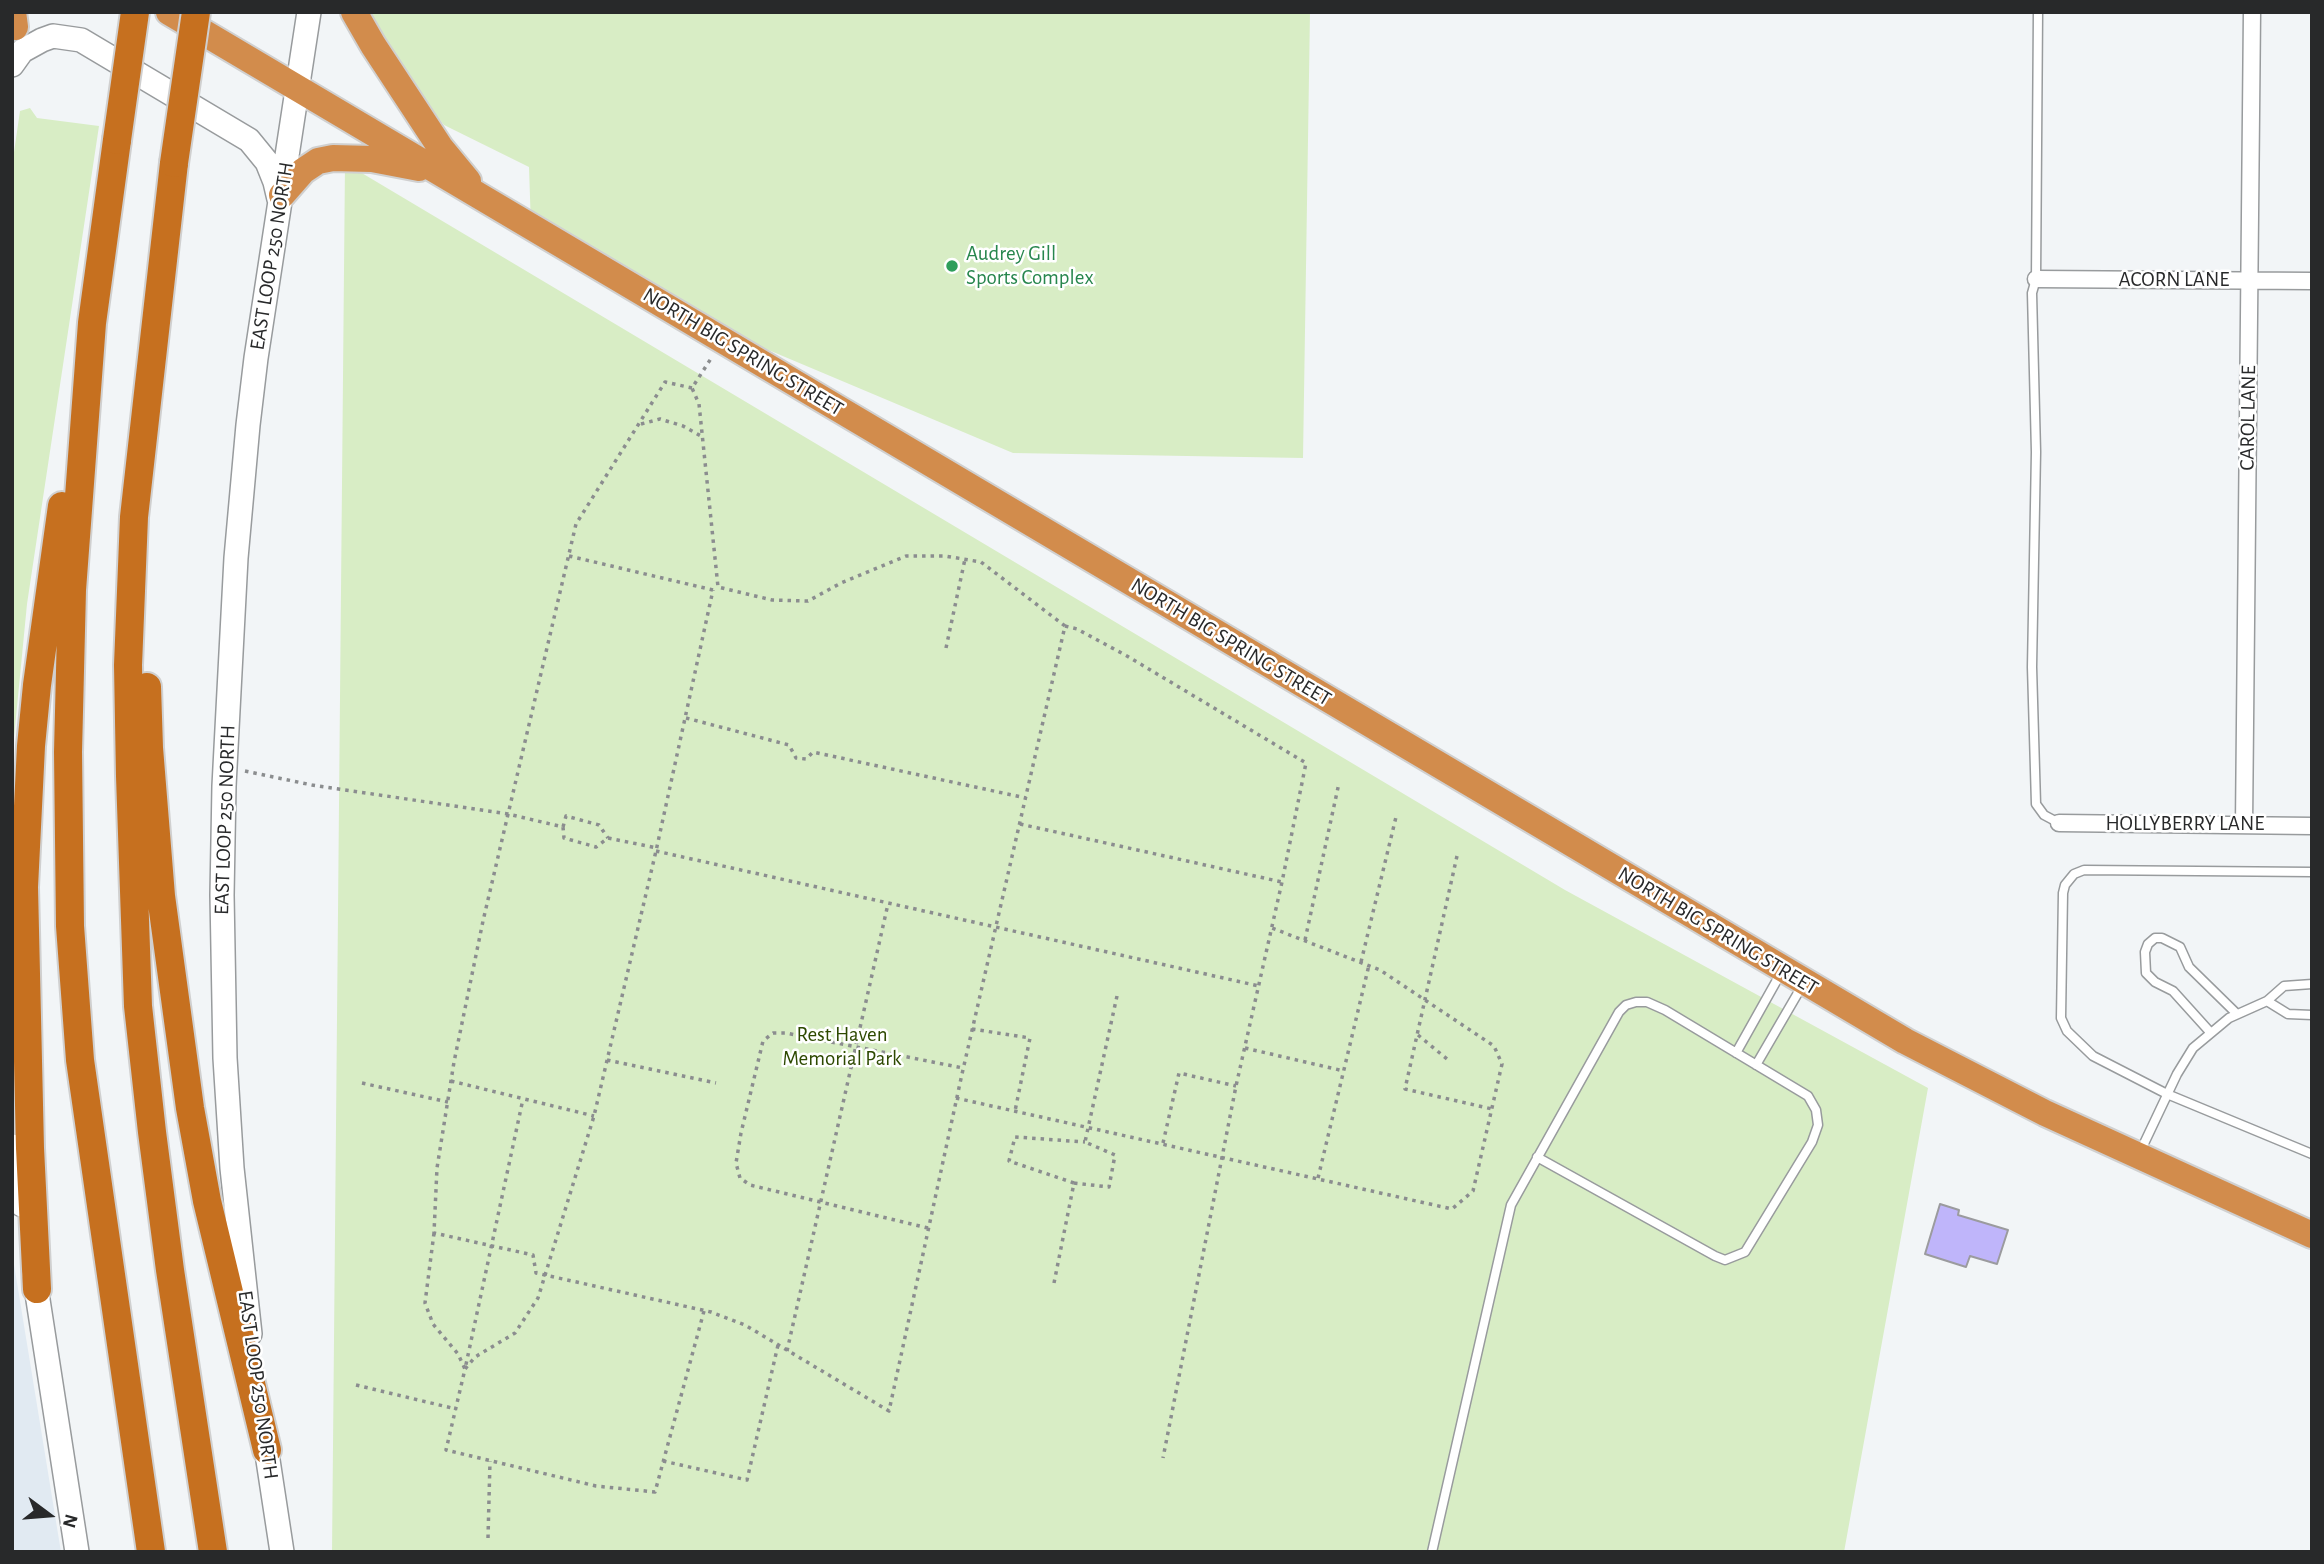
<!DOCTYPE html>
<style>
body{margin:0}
#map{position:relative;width:2324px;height:1564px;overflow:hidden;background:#f2f5f7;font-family:"Alegreya Sans",sans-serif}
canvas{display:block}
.frame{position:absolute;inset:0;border:14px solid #28292a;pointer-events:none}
.north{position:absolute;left:14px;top:1480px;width:70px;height:70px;-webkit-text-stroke:5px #fff;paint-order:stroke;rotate:106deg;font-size:19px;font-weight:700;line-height:28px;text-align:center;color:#28292a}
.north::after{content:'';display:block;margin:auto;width:24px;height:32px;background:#28292a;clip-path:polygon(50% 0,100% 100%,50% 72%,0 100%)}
</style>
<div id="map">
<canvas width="2324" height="1564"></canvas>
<div class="frame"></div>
<div class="north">N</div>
</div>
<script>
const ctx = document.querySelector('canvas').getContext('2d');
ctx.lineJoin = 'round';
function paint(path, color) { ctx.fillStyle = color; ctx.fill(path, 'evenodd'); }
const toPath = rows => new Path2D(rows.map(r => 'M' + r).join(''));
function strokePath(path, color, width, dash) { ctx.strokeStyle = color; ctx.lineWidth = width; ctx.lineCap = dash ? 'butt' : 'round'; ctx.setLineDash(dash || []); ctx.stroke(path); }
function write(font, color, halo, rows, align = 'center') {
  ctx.font = font + ' "Alegreya Sans",sans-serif'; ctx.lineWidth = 5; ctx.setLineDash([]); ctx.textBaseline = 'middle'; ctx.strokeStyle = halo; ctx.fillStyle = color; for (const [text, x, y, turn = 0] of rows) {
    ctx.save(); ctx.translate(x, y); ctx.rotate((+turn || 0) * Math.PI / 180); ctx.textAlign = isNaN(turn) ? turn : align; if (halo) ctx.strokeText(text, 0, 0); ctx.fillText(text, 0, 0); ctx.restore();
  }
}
const built = toPath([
 [12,1252,61,1552,12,1552]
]);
const green = toPath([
 [364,12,1310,12,1303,458,1013,453,664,306,531,227,529,167,444,125,366,30],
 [30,108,37,118,99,126,27,604,12,758,12,166,20,111],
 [345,163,1565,890,1928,1088,1844,1552,332,1552]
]);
const building = toPath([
 [1940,1204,1959,1210,1958,1215,2008,1230,1997,1264,1970,1256,1966,1267,1925,1254,1940,1204]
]);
const path = toPath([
 [692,388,665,382,576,524,483,921,454,1062,437,1168,434,1233,533,1255,536,1273,711,1312,745,1325,889,1411,962,1074,1065,626,981,562,945,556,906,556,841,583,808,601,772,600,718,587,699,404,692,388,712,357],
 [641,424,660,419,683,426,701,436],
 [569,556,713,590],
 [1065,626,1077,629,1127,656,1306,763,1282,882,1236,1086,1163,1458],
 [946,648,965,559],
 [686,718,789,745,796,758,806,759,813,752,1026,798],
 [245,771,312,785,508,814,563,827,564,838,596,847,608,838,657,848],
 [1020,824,1282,882],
 [563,827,566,816,599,825,608,838],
 [656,851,1259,986],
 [1457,856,1405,1089,1492,1109],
 [1305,940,1339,783],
 [1361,962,1396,817],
 [972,1029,1030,1038,1015,1111],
 [1418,1035,1447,1059],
 [1245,1048,1344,1071],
 [607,1060,716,1083],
 [451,1081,594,1116],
 [362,1083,448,1102],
 [956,1098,1452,1209,1473,1191,1502,1064,1494,1046,1380,970,1272,928],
 [1163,1143,1179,1073,1236,1086],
 [1318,1178,1369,965],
 [1074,1183,1009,1161,1015,1137,1085,1142],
 [928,1228,750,1185,740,1178,736,1163,741,1133,763,1041,773,1033,786,1033,963,1068],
 [434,1233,425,1303,433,1324,458,1354,465,1369,523,1099],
 [1054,1283,1074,1183,1109,1187,1115,1155,1085,1142,1117,996],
 [704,1311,655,1492,596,1486,446,1450,465,1369,475,1357,515,1333,538,1298,594,1116,656,851,713,590],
 [787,1351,888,904],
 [356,1385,456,1409],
 [663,1461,747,1480,778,1345],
 [488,1538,490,1461]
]);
const service = toPath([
 [2038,12,2036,279,2032,293,2036,452,2032,667,2036,804,2044,815,2059,823],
 [2312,872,2084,870,2074,874,2065,885,2063,893,2061,1018,2067,1031,2093,1056,2167,1094,2312,1154],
 [2267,1001,2288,1014,2312,1015],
 [2210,1032,2173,991,2155,982,2146,973,2145,952,2148,944,2155,938,2162,938,2180,947,2189,967,2237,1014],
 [1736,1053,1782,971],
 [1756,1065,1802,986],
 [2140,1152,2177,1074,2193,1048,2229,1018,2267,1001,2284,986,2312,984],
 [1432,1552,1511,1205,1619,1012,1626,1005,1636,1002,1647,1002,1665,1010,1808,1096,1816,1110,1818,1125,1812,1142,1745,1252,1725,1260,1715,1256,1537,1157]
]);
const minor = toPath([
 [2036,279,2312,281],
 [2059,823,2312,826],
 [2244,824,2252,12]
]);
const secondary = toPath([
 [12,65,22,51,42,40,53,36,81,40,249,140,267,162,275,182,279,199],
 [12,1146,22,1205],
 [34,1274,77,1552],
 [250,1334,232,1168,225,1058,222,895,224,786,236,558,248,425,256,358,309,12],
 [264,1434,282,1552]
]);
const trunk = toPath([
 [13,12,15,27],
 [169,12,1905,1041,2045,1113,2312,1235],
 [354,12,373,45,440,147,468,181],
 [282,195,303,171,318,161,333,158,372,159,419,168]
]);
const motorway = toPath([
 [117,140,92,323,72,590,68,752,70,926,80,1060,151,1552],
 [174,163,134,517,128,665,130,776,138,1006,152,1132,170,1270,213,1552],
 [147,687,149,748,161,896,190,1108,207,1201,267,1450],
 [37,1289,30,1148,24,887,31,746,37,685,62,506]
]);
const motorwayBridge = toPath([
 [117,140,135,12],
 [174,163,196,12]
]);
const markers = [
 [952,266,7,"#2e9e5b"]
];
const leisureNames = [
 ["Audrey Gill",966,254],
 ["Sports Complex",966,278]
];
const streetNames = [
 ["EAST LOOP 250 NORTH",272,256,-81],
 ["ACORN LANE",2174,280],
 ["NORTH BIG SPRING STREET",743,352,31],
 ["CAROL LANE",2248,418,-89],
 ["NORTH BIG SPRING STREET",1231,642,31],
 ["EAST LOOP 250 NORTH",225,820,-88],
 ["HOLLYBERRY LANE",2185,824],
 ["NORTH BIG SPRING STREET",1718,931,31],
 ["EAST LOOP 250 NORTH",258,1385,82]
];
const parkNames = [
 ["Rest Haven",842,1035],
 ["Memorial Park",842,1059]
];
paint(built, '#e1eaf2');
paint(green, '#d8edc5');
paint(building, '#bfb5fa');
strokePath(building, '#9b9b9e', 2);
strokePath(service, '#989b9d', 11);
strokePath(minor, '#989b9d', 19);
strokePath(secondary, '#989b9d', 26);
strokePath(trunk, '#d0d0d0', 30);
strokePath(motorway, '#d0d0d0', 32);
strokePath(path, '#8b8d8f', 3.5, [3.5, 5]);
strokePath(service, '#fff', 8);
strokePath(minor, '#fff', 16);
strokePath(secondary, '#fff', 23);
strokePath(trunk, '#d28c4c', 26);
strokePath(motorway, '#c6701f', 28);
strokePath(motorwayBridge, '#d0d0d0', 32, []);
strokePath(motorwayBridge, '#c6701f', 28);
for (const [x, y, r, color] of markers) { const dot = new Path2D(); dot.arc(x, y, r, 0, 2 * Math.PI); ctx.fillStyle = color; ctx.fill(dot); strokePath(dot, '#fff', 2.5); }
write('21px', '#27864d', '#fff', leisureNames, 'left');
write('21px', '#28292a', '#fff', streetNames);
write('21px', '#2d4900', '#fff', parkNames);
</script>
